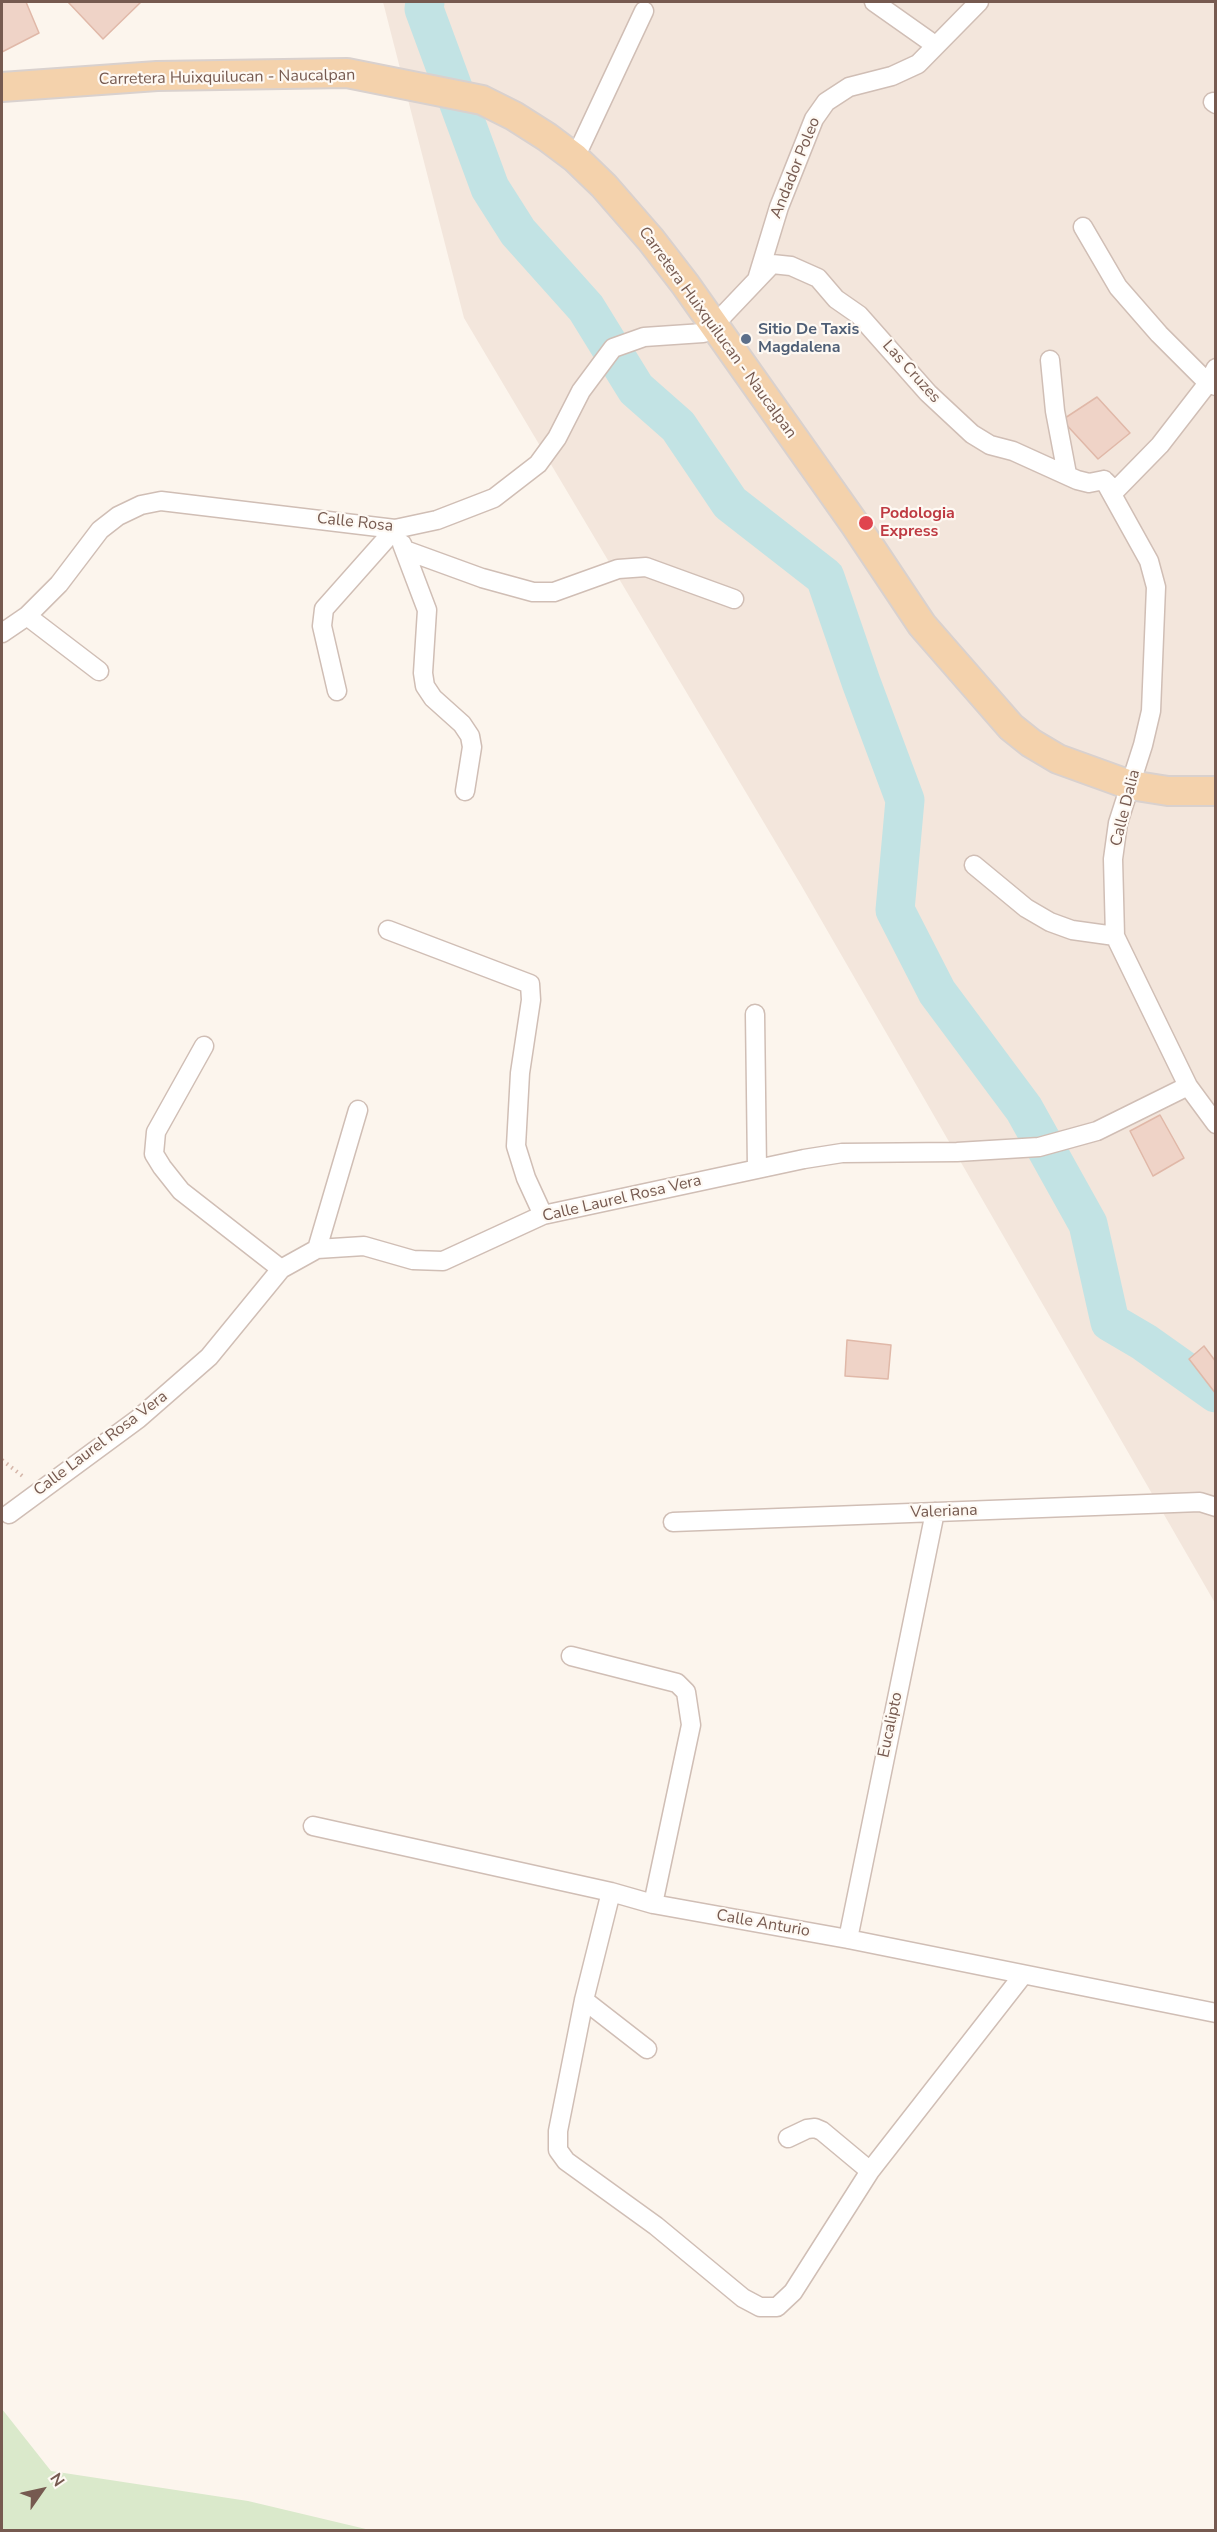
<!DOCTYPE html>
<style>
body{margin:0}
#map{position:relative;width:1217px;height:2532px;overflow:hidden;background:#fcf5ed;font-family:"Nunito Sans",sans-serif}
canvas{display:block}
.frame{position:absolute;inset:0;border:3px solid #765a50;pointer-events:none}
.north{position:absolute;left:12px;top:2460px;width:60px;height:60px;-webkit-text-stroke:4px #fef9f3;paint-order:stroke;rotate:56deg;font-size:16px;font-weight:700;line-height:24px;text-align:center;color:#765a50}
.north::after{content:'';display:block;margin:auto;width:21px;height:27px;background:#765a50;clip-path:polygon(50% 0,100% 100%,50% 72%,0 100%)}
</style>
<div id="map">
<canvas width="1217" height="2532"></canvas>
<div class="frame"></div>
<div class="north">N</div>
</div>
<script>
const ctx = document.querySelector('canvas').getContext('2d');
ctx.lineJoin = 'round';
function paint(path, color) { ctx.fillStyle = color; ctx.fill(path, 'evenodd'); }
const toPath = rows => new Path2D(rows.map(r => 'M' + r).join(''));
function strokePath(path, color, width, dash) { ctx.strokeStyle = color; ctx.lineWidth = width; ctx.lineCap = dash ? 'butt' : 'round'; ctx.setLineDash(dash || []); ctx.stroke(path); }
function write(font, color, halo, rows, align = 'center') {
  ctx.font = font + ' "Nunito Sans",sans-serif'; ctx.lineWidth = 4.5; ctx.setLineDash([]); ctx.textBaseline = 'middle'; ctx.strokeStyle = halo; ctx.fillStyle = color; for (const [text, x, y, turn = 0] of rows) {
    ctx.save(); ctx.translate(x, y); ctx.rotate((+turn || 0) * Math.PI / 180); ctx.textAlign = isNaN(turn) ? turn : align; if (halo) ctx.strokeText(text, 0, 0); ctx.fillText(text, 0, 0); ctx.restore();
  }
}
const residential = toPath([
 [383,2,1215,2,1215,1603,801,885,464,318]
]);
const green = toPath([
 [2,2409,51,2471,248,2501,370,2530,2,2530]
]);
const river = toPath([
 [425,2,424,9,490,188,518,232,586,308,636,389,678,426,730,503,825,577,861,682,905,800,895,910,937,992,1024,1109,1088,1224,1110,1322,1144,1342,1216,1393]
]);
const building = toPath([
 [2,2,26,2,39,33,2,52,2,2],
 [68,2,141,2,103,39,68,2],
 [1097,397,1130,433,1098,459,1062,420,1097,397],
 [1160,1115,1184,1158,1153,1176,1130,1131,1160,1115],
 [847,1340,891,1345,888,1379,845,1376,847,1340],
 [1204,1346,1216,1362,1216,1394,1189,1359,1204,1346]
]);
const path = toPath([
 [2,1460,25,1478]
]);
const street = toPath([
 [874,2,935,45],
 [1213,102,1216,104],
 [575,158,644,11],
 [1083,227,1118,287,1159,334,1208,383,1216,386],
 [758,276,779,207,814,119,826,102,849,87,892,76,918,64,979,2],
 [1050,360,1055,411,1067,474],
 [1104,480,1149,561,1156,587,1151,711,1143,745,1118,823,1113,859,1115,936,1188,1086,1216,1124],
 [1105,481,1115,491,1160,445,1208,383,1216,368],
 [402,544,427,610,423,673,425,686,433,698,462,724,470,736,472,747,465,791],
 [405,550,482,578,533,592,554,592,618,569,646,567,734,599],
 [27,616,99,671],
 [2,633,27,616,59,584,100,530,118,516,141,505,161,501,395,529,437,520,494,498,538,464,557,438,581,391,613,348,644,337,703,333,714,325,772,264,791,266,818,278,836,299,859,315,928,393,972,434,990,445,1013,451,1077,480,1089,483,1104,480],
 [337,691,322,626,324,609,395,529],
 [974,865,1026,908,1050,922,1072,930,1115,936],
 [388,930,530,984,531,1000,520,1073,516,1146,526,1178,543,1215],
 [755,1014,757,1169],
 [204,1046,156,1132,154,1154,162,1167,181,1191,281,1269],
 [317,1249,358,1110],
 [9,1514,138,1419,209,1357,281,1269,317,1249,364,1246,413,1260,443,1261,543,1215,804,1159,842,1153,957,1152,1039,1147,1097,1131,1188,1086],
 [673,1522,1200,1502,1216,1507],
 [571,1656,677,1683,686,1692,691,1725,653,1904],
 [313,1826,611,1892,653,1904,848,1939,1216,2013],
 [611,1892,584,2000,558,2131,558,2150,566,2161,656,2226,743,2298,760,2307,777,2307,793,2292,870,2171,1023,1975],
 [848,1939,935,1512],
 [584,2000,647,2049],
 [788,2138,807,2129,815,2128,822,2131,870,2171]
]);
const primary = toPath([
 [2,87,157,76,347,73,482,100,514,116,547,137,575,158,604,186,651,240,685,284,856,526,922,625,1011,727,1031,743,1058,759,1130,785,1168,791,1216,791]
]);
const markers = [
 [746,339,6,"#5c6f8a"],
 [866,523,8,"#e0444e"]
];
const streetNames = [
 ["Carretera Huixquilucan - Naucalpan",227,78,-1],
 ["Andador Poleo",796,168,-68],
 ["Carretera Huixquilucan - Naucalpan",717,333,54],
 ["Las Cruzes",911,372,48],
 ["Calle Rosa",355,523,6],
 ["Calle Dalia",1126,808,-76],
 ["Calle Laurel Rosa Vera",622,1199,-13],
 ["Calle Laurel Rosa Vera",101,1444,-37],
 ["Valeriana",944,1512,-2],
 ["Eucalipto",891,1725,-78],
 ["Calle Anturio",763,1924,10]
];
const serviceNames = [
 ["Sitio De Taxis",758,330],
 ["Magdalena",758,348]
];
const healthNames = [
 ["Podologia",880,514],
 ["Express",880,532]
];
paint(residential, '#f3e6dc');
paint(green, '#dae9cb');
strokePath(river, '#c2e3e4', 39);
paint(building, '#efd3c7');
strokePath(building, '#e0b8a8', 1.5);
strokePath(street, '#d0beb5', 21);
strokePath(primary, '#d9d1ce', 32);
strokePath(path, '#d5b6a9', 4, [1.5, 4.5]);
strokePath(street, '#fff', 18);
strokePath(primary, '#f4d2ac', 28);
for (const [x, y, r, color] of markers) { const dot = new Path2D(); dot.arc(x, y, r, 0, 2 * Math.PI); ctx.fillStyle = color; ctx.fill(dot); strokePath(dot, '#fef9f3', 2); }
write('16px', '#765a50', '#fef9f3', streetNames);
write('bold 16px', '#4e5e75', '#fef9f3', serviceNames, 'left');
write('bold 16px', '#be3a42', '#fef9f3', healthNames, 'left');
</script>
